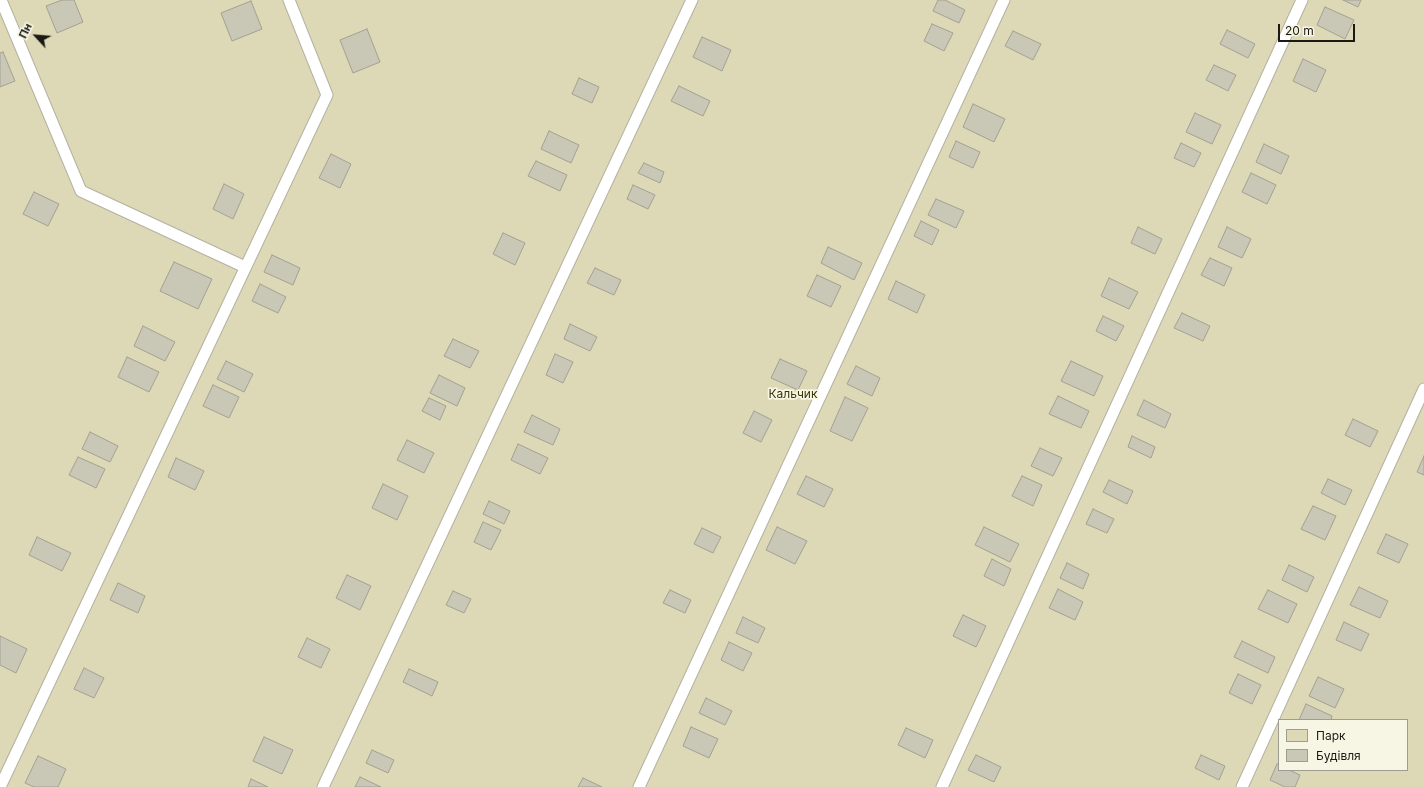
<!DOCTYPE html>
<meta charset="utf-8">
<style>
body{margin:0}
#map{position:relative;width:1424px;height:787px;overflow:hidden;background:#eae7d7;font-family:Inter,sans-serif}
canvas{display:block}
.legend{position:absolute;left:1278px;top:719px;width:130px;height:52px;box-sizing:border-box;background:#f7f5e4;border:1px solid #9f9d91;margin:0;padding:5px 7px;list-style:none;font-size:12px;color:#1a1914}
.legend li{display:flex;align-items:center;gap:8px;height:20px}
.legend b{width:20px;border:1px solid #9f9d91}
.north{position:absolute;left:16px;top:16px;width:40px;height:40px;-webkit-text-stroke:3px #f7f5e4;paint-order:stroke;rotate:296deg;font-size:11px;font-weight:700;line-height:16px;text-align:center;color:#1a1914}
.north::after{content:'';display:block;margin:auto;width:14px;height:18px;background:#1a1914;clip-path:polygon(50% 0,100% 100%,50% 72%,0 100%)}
.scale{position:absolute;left:1278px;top:24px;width:77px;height:18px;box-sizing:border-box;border:2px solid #1a1914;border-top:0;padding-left:5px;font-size:12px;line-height:14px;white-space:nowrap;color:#1a1914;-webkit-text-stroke:3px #f7f5e4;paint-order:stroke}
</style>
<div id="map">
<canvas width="1424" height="787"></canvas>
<ul class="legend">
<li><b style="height:11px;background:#ddd8b5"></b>Парк</li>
<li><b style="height:11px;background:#c9c7b6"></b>Будівля</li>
</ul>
<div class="north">Пн</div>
<div class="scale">20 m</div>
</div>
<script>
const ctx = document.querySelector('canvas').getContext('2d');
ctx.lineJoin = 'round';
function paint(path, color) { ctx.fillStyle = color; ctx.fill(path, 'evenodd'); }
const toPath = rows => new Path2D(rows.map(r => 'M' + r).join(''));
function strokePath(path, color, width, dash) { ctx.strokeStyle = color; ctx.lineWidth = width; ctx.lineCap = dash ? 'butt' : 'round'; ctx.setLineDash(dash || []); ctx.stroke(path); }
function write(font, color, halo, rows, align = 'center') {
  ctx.font = font + ' Inter,sans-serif'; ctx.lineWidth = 3.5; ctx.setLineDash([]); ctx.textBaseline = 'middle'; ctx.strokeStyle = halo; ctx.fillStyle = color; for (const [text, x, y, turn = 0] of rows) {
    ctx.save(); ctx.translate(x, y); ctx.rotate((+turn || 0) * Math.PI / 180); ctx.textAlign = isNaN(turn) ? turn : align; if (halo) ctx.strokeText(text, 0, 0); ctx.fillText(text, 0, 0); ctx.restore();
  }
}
const green = toPath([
 [0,0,1424,0,1424,787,0,787],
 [1279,720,1407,720,1407,770,1279,770]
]);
const building = toPath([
 [62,0,74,0,83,22,57,33,46,6,62,0],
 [938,0,945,0,965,10,959,23,933,11,938,0],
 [1343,0,1361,0,1358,7,1343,0],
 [251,1,262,29,232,41,221,13,251,1],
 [1325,7,1354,20,1345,39,1317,25,1325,7],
 [932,24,953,33,944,51,924,41,932,24],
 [367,29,380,62,353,73,340,40,367,29],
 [1227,30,1255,44,1248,58,1220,44,1227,30],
 [1013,31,1041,44,1033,60,1005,46,1013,31],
 [702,37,731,50,722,71,693,57,702,37],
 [3,52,15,81,0,87,0,53,3,52],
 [1303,59,1326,70,1316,92,1293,81,1303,59],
 [1214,65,1236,75,1228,91,1206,80,1214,65],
 [579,78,599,87,592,103,572,94,579,78],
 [679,86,710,101,703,116,671,101,679,86],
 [973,104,1005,119,994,142,963,127,973,104],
 [1195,113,1221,125,1212,144,1186,132,1195,113],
 [549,131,579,145,571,163,541,149,549,131],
 [956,141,980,152,973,168,949,157,956,141],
 [1181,143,1201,153,1194,167,1174,158,1181,143],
 [1264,144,1289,156,1281,174,1256,162,1264,144],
 [331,154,351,164,340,188,319,178,331,154],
 [536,161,567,175,560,191,528,176,536,161],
 [644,163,664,172,660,183,638,173,644,163],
 [1251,173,1276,185,1267,204,1242,192,1251,173],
 [224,184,244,194,233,219,213,209,224,184],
 [633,185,655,195,648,209,627,199,633,185],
 [34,192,59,204,48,226,23,214,34,192],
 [936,199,964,211,956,228,928,215,936,199],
 [921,221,939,230,932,245,914,236,921,221],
 [1138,227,1162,239,1155,254,1131,243,1138,227],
 [1227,227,1251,239,1242,258,1218,247,1227,227],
 [503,233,525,243,515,265,493,254,503,233],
 [828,247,862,263,854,280,821,263,828,247],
 [272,255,300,268,293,285,264,272,272,255],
 [1210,258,1232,268,1224,286,1201,275,1210,258],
 [174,262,212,279,198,309,160,291,174,262],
 [595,268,621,280,614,295,587,283,595,268],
 [817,275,841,286,831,307,807,296,817,275],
 [1109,278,1138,292,1129,309,1101,296,1109,278],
 [896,281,925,295,917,313,888,299,896,281],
 [260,284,286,297,278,313,252,301,260,284],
 [1182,313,1210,326,1203,341,1174,328,1182,313],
 [1103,316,1124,326,1116,341,1096,331,1103,316],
 [570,324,597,337,590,351,564,339,570,324],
 [143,326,175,342,165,361,134,346,143,326],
 [453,339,479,351,470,368,444,356,453,339],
 [555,354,573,362,563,383,546,375,555,354],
 [127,357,159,372,149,392,118,377,127,357],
 [780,359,807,371,798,390,771,378,780,359],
 [226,361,253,374,244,392,217,379,226,361],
 [1071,361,1103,376,1094,396,1061,381,1071,361],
 [856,366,880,378,872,396,847,384,856,366],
 [439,375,465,388,457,406,430,393,439,375],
 [213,385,239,397,229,418,203,406,213,385],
 [1058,396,1089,411,1081,428,1049,414,1058,396],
 [845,397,868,408,852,441,830,431,845,397],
 [429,398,446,406,440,420,422,411,429,398],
 [1144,400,1171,414,1165,428,1137,415,1144,400],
 [754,411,772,420,761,442,743,433,754,411],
 [532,415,560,429,553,445,524,432,532,415],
 [1353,419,1378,431,1370,447,1345,435,1353,419],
 [90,432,118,446,110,462,82,449,90,432],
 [1132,436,1155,447,1151,458,1128,447,1132,436],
 [407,440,434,453,424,473,397,460,407,440],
 [518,444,548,458,540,474,511,460,518,444],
 [1040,448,1062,458,1053,476,1031,466,1040,448],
 [1424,456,1424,475,1417,472,1424,456],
 [78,457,105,469,96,488,69,475,78,457],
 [176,458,204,471,195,490,168,477,176,458],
 [806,476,833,489,824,507,797,494,806,476],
 [1022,476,1042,485,1033,506,1012,496,1022,476],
 [1328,479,1352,490,1345,505,1321,493,1328,479],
 [1109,480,1133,491,1127,504,1103,492,1109,480],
 [383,484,408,496,397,520,372,508,383,484],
 [489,501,510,511,504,524,483,514,489,501],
 [1313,506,1336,516,1325,540,1301,529,1313,506],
 [1093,509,1114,519,1107,533,1086,524,1093,509],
 [483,522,501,530,491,550,474,542,483,522],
 [777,527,807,541,795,564,766,550,777,527],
 [984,527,1019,544,1010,562,975,545,984,527],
 [702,528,721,537,713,553,694,544,702,528],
 [1386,534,1408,544,1399,563,1377,553,1386,534],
 [37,537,71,553,62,571,29,555,37,537],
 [992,559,1011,569,1004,586,984,576,992,559],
 [1067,563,1089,574,1083,589,1060,578,1067,563],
 [1289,565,1314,577,1307,592,1282,580,1289,565],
 [347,575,371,586,360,610,336,598,347,575],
 [118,583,145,596,138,613,110,600,118,583],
 [1359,587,1388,601,1380,618,1350,605,1359,587],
 [1058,589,1083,602,1075,620,1049,608,1058,589],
 [670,590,691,600,685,613,663,603,670,590],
 [1268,590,1297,604,1288,623,1258,609,1268,590],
 [453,591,471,599,464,613,446,605,453,591],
 [963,615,986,626,976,647,953,636,963,615],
 [743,617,765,628,758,643,736,633,743,617],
 [1344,622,1369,634,1361,651,1336,640,1344,622],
 [0,636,27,649,16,673,0,665,0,636],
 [307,638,330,649,321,668,298,657,307,638],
 [1242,641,1275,657,1268,673,1234,657,1242,641],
 [729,642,752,653,743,671,721,660,729,642],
 [84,668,104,678,94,698,74,689,84,668],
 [409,669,438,682,432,696,403,682,409,669],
 [1238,674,1261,685,1252,704,1229,693,1238,674],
 [1318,677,1344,689,1335,708,1309,696,1318,677],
 [706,698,732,711,725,725,699,713,706,698],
 [1306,704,1332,716,1331,720,1299,720,1306,704],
 [691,727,718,739,709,758,683,746,691,727],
 [906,728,933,740,925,758,898,745,906,728],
 [264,737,293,750,282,774,253,761,264,737],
 [372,750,394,760,388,773,366,763,372,750],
 [976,755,1001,767,994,782,968,770,976,755],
 [1201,755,1225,766,1219,780,1195,768,1201,755],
 [38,756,66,769,58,787,34,787,25,783,38,756],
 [1277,764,1279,765,1279,770,1289,770,1300,775,1295,787,1285,787,1270,780,1277,764],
 [360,777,381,787,355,787,360,777],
 [583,778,602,787,578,787,583,778],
 [251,779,268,787,248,787,251,779]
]);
const lane = toPath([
 [1,0,81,191,245,267],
 [0,787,327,95,289,0],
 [323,787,692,0],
 [639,787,1004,0],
 [942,787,1302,0],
 [1242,787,1424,389]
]);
const parkNames = [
 ["Кальчик",793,394]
];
paint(green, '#ddd8b5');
paint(building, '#c9c7b6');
strokePath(building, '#a4a192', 1);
strokePath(lane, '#b3b1a1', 13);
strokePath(lane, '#fff', 11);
write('12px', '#3b3406', '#f7f5e4', parkNames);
</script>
